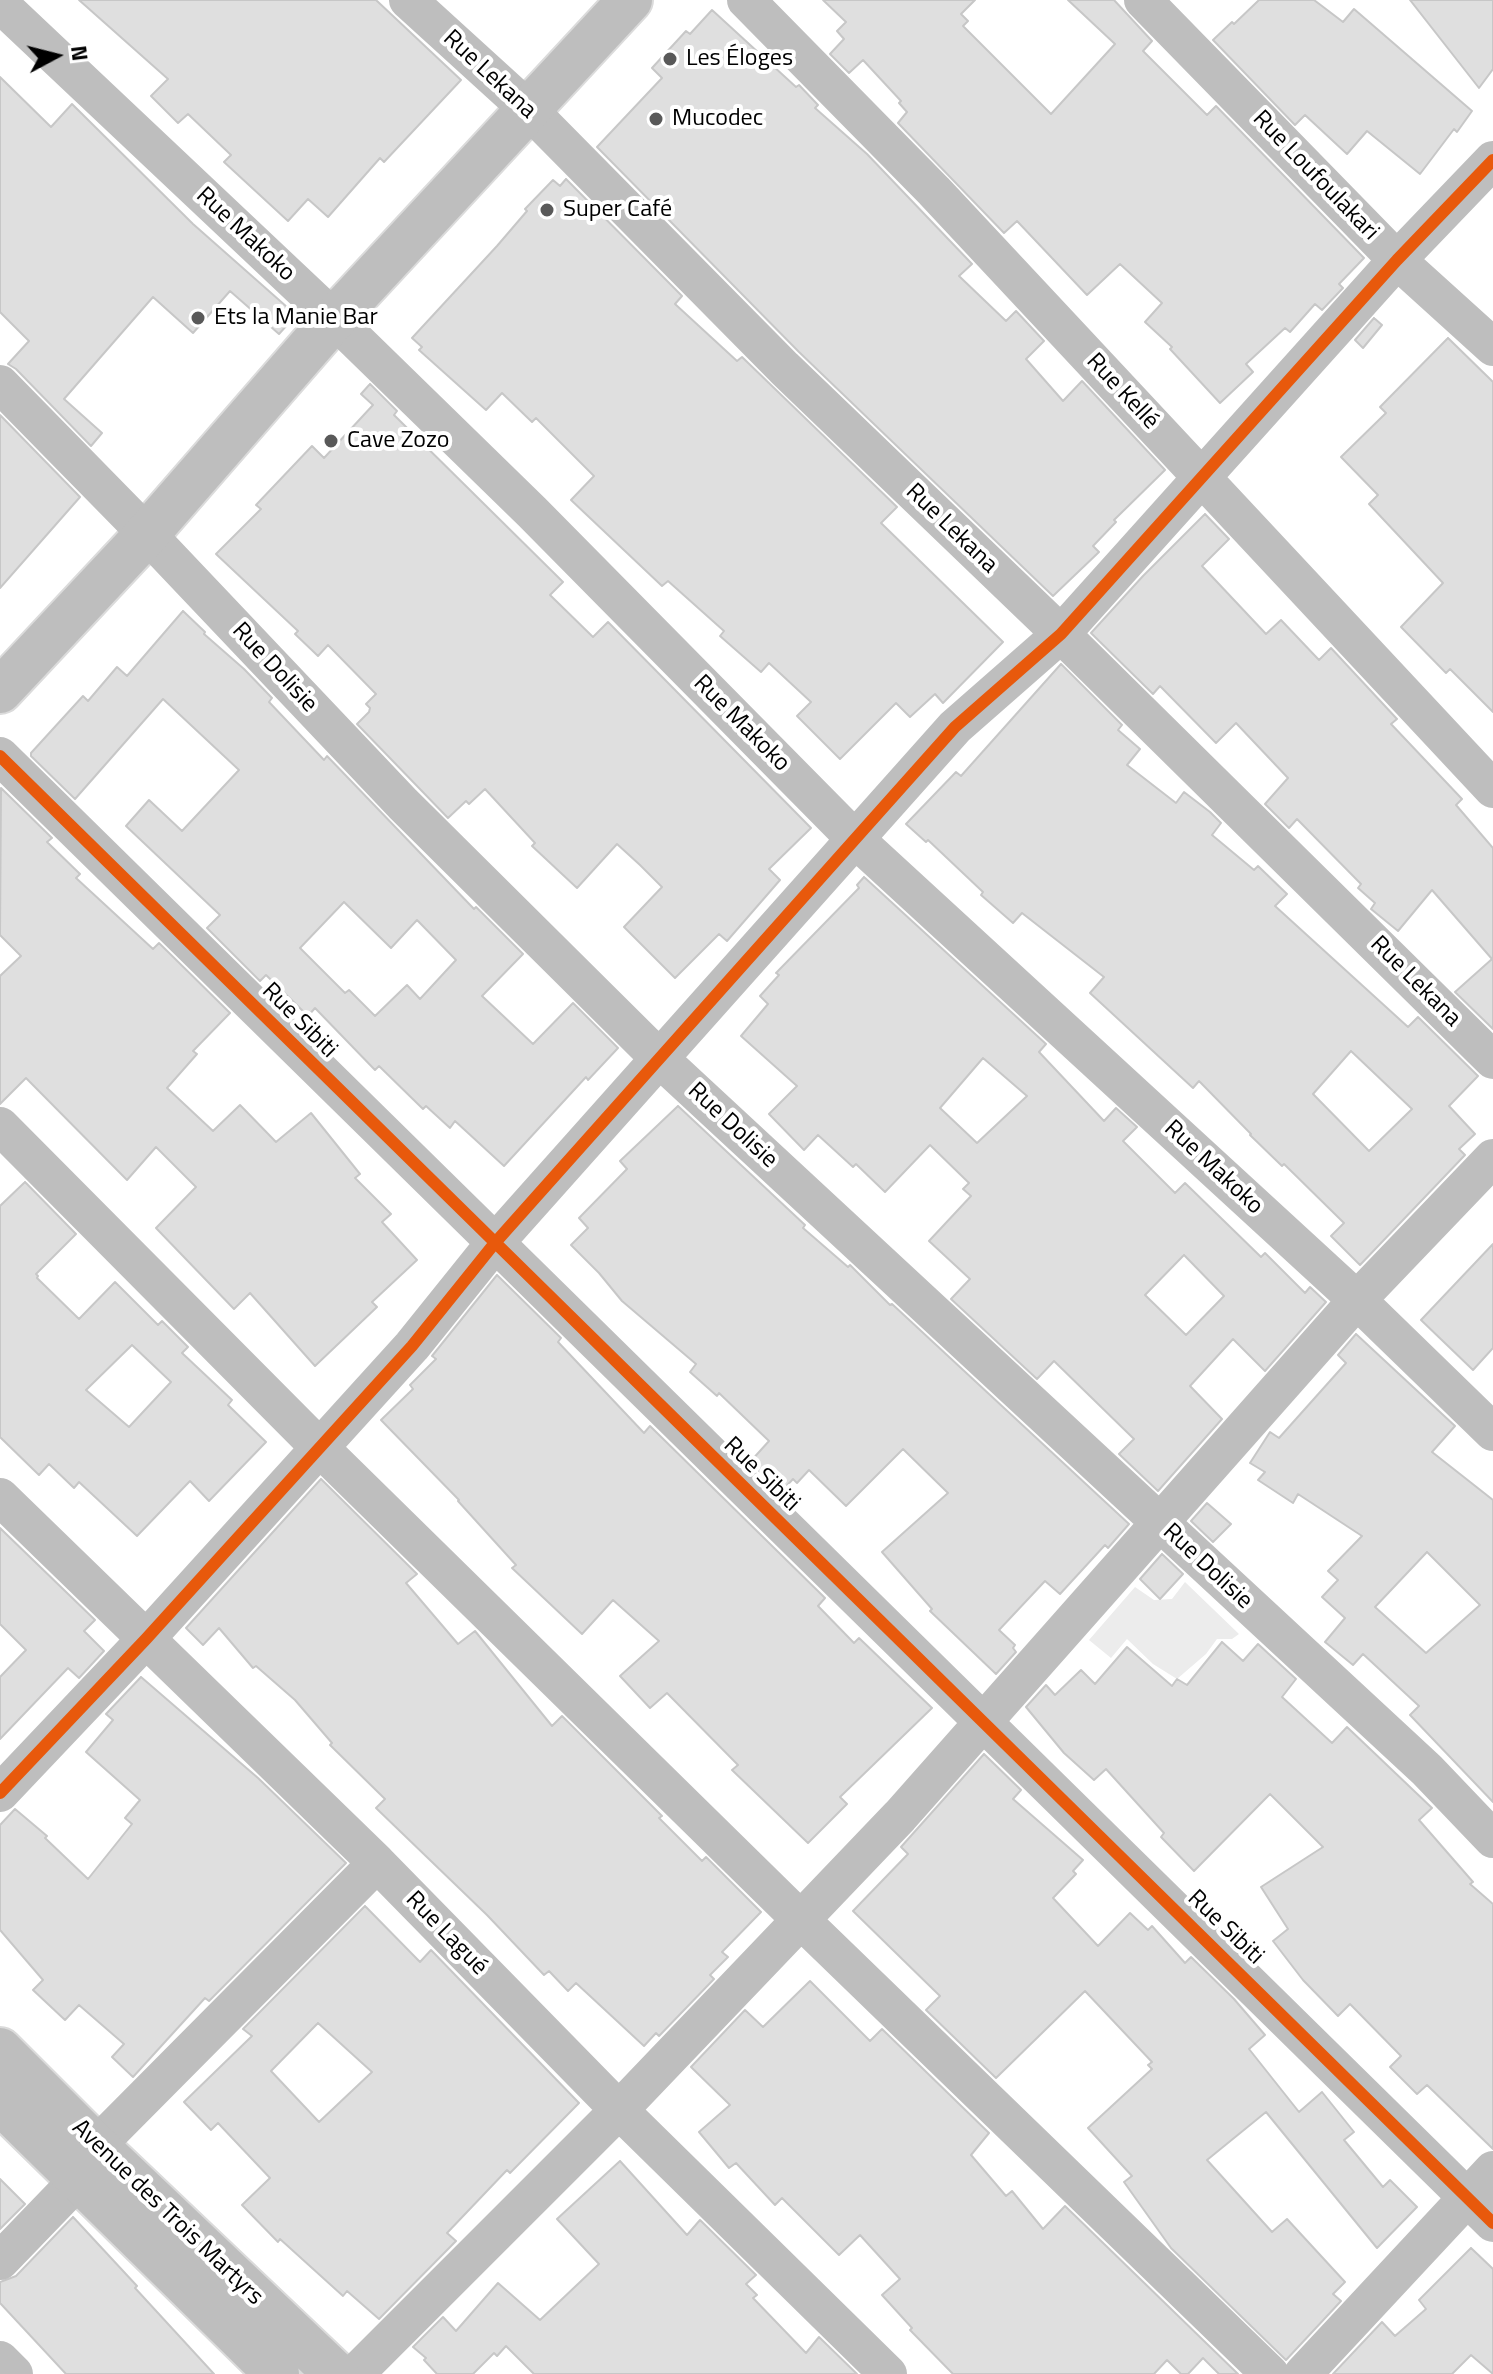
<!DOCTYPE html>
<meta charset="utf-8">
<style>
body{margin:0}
#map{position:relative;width:1493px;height:2374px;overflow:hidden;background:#fff;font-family:"Titillium Web",sans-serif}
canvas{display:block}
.north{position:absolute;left:16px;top:16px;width:80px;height:80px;-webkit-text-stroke:6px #fff;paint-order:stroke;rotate:83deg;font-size:22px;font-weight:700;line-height:32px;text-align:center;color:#000}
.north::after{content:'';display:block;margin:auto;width:28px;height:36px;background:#000;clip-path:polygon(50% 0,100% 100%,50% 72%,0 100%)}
</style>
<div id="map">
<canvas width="1493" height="2374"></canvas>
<div class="north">N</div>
</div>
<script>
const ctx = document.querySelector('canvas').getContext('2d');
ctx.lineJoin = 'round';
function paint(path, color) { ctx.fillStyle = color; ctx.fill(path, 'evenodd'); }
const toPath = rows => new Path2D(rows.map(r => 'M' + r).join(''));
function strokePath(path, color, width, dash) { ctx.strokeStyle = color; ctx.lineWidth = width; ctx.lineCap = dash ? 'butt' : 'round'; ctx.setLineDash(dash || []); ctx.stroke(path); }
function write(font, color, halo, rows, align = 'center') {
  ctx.font = font + ' "Titillium Web",sans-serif'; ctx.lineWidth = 8; ctx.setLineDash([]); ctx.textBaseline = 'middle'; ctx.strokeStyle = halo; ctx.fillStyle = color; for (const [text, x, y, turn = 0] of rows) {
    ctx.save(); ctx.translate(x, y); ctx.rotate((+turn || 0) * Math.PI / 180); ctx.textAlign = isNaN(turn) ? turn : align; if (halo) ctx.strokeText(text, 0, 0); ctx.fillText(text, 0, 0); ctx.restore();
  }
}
const green = toPath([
 [1185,1582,1239,1634,1232,1639,1217,1639,1206,1654,1177,1679,1153,1664,1127,1639,1111,1658,1089,1640,1135,1587,1154,1600,1172,1599]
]);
const building = toPath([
 [79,0,376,0,461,80,384,162,380,158,328,217,308,199,288,221,224,162,231,155,188,114,178,123,151,96,168,79,79,0],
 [823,0,975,0,961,14,968,21,963,26,1051,114,1115,44,1068,0,1114,0,1152,41,1143,51,1207,115,1216,106,1364,258,1339,284,1343,288,1322,310,1315,304,1290,332,1285,328,1246,364,1253,372,1220,403,1170,349,1172,347,1145,322,1162,303,1120,264,1087,295,1017,221,1004,233,898,123,907,112,899,103,901,101,863,60,849,73,830,54,844,39,837,31,846,22,823,0],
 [1259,0,1314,0,1343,22,1354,9,1472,111,1457,132,1454,129,1420,174,1367,131,1347,154,1305,115,1295,125,1213,40,1232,22,1234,24,1259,0],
 [1410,0,1493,0,1493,69,1479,88,1410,0],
 [712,10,796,87,799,85,818,105,815,108,867,154,972,264,959,276,1006,321,1016,311,1044,341,1026,359,1063,401,1082,381,1165,470,1114,520,1116,522,1093,546,1099,552,1053,596,799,352,597,147,662,78,652,68,686,31,690,34,712,10],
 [0,77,51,127,72,104,193,224,296,315,279,334,230,291,193,333,153,297,64,399,102,433,91,446,16,369,8,364,29,341,0,312,0,77],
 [566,179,682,296,675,304,737,361,742,357,897,507,881,523,1003,642,943,703,935,694,910,717,896,703,840,759,797,716,811,702,769,663,761,672,720,636,724,631,668,581,662,586,571,500,594,476,536,418,532,422,502,393,486,410,419,350,422,347,412,338,497,246,527,211,525,209,553,180,560,186,566,179],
 [1374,318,1382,325,1363,348,1355,340,1374,318],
 [1448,338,1493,382,1493,712,1450,669,1446,673,1401,627,1443,583,1369,504,1378,495,1341,457,1386,413,1380,407,1448,338],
 [370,384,397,411,394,415,563,582,550,595,593,637,608,622,811,828,769,869,780,880,727,941,719,934,675,978,624,927,662,887,640,865,617,844,577,888,532,846,535,843,485,789,469,804,466,801,448,818,357,724,369,712,370,708,366,704,376,694,328,645,318,656,295,634,298,631,216,554,261,509,256,505,312,446,324,458,373,405,361,394,370,384],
 [0,415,80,497,0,588,0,415],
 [1205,514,1229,539,1202,566,1266,634,1281,620,1319,660,1331,648,1397,719,1391,724,1462,799,1456,805,1493,848,1493,1029,1455,992,1492,959,1432,890,1398,931,1371,909,1375,903,1358,888,1361,884,1297,819,1289,828,1265,804,1288,778,1236,723,1216,743,1160,686,1153,694,1091,633,1143,576,1205,514],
 [183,611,205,632,204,634,244,669,272,698,269,702,324,760,327,756,474,909,476,907,523,954,482,996,533,1044,573,1003,618,1048,588,1080,586,1077,504,1166,455,1121,450,1128,426,1106,423,1109,379,1066,375,1070,315,1008,308,1016,266,975,260,981,207,928,220,915,126,826,149,800,182,831,239,770,163,699,75,799,31,756,31,753,83,696,88,701,117,667,127,676,183,611],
 [344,902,391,948,417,920,456,960,420,999,407,985,375,1016,349,990,345,993,300,948,344,902],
 [1061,664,1122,725,1118,730,1140,749,1127,765,1176,803,1184,792,1210,812,1221,823,1212,835,1254,870,1258,866,1287,894,1275,906,1408,1027,1418,1017,1478,1076,1449,1106,1475,1134,1459,1149,1465,1155,1360,1265,1331,1236,1344,1223,1284,1164,1282,1166,1250,1135,1251,1134,1199,1081,1193,1088,1090,993,1104,977,1022,913,1013,923,981,895,983,892,928,840,926,842,906,824,956,772,961,776,1061,664],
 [1351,1051,1412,1109,1369,1151,1313,1094,1351,1051],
 [1,788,52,838,47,842,80,874,76,878,153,949,159,943,230,1013,193,1051,197,1054,167,1088,213,1131,240,1105,276,1142,311,1113,360,1174,355,1178,391,1214,382,1222,417,1260,372,1302,377,1307,315,1366,250,1293,234,1309,156,1228,196,1187,156,1147,127,1180,26,1078,0,1104,0,976,21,956,0,935,1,788],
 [864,877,1046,1044,1039,1052,1104,1121,1116,1108,1137,1127,1123,1141,1175,1193,1185,1183,1261,1257,1265,1253,1305,1293,1310,1287,1326,1302,1265,1371,1233,1339,1190,1386,1222,1419,1158,1491,1119,1454,1134,1439,1054,1361,1037,1379,951,1299,970,1279,929,1241,971,1196,963,1189,969,1183,930,1145,885,1192,856,1164,853,1167,818,1135,804,1150,769,1114,797,1086,741,1036,768,1004,760,996,779,975,776,973,859,888,857,885,864,877],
 [983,1058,1027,1096,977,1143,940,1108,983,1058],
 [1184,1255,1224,1296,1186,1335,1145,1295,1184,1255],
 [678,1106,805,1225,803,1228,848,1267,850,1265,890,1305,892,1304,1129,1524,1108,1548,1105,1545,1060,1594,1045,1581,999,1630,1015,1645,1013,1648,1016,1652,996,1674,930,1611,932,1609,882,1552,948,1493,903,1449,846,1506,809,1470,797,1483,793,1479,781,1492,750,1462,769,1441,719,1393,717,1396,690,1372,696,1364,622,1301,599,1273,571,1245,588,1228,579,1218,627,1169,620,1161,678,1106],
 [25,1182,76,1234,36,1274,38,1276,37,1278,79,1319,115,1282,158,1325,162,1321,188,1347,182,1353,232,1400,228,1405,266,1442,209,1501,190,1481,137,1536,79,1482,74,1488,49,1464,39,1475,0,1437,0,1206,25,1182],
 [132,1345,171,1382,129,1427,86,1390,132,1345],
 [1493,1244,1493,1348,1473,1370,1421,1320,1493,1244],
 [497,1275,561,1338,558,1342,644,1433,650,1426,825,1598,818,1606,854,1643,859,1638,932,1708,840,1797,847,1804,808,1843,732,1770,738,1765,667,1693,650,1708,620,1676,659,1641,613,1600,582,1634,512,1568,516,1565,458,1501,459,1500,381,1420,413,1389,410,1385,436,1359,432,1356,497,1275],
 [1356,1334,1455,1426,1432,1452,1493,1500,1493,1802,1410,1715,1419,1706,1363,1654,1353,1665,1325,1642,1345,1618,1322,1597,1338,1580,1328,1571,1362,1536,1298,1494,1293,1503,1258,1480,1265,1472,1250,1463,1270,1432,1279,1438,1346,1363,1338,1355,1356,1334],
 [1427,1552,1480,1605,1426,1653,1375,1607,1427,1552],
 [321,1479,417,1574,406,1583,458,1644,475,1631,552,1726,562,1716,662,1816,659,1818,702,1861,706,1857,761,1912,722,1952,728,1957,710,1975,714,1979,659,2036,656,2033,644,2046,576,1983,568,1991,549,1971,544,1975,487,1915,376,1808,385,1799,330,1745,332,1743,295,1700,256,1666,253,1668,219,1628,203,1645,186,1628,321,1479],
 [1207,1503,1231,1524,1213,1542,1191,1521,1207,1503],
 [0,1528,95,1620,84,1631,104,1651,79,1678,68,1668,0,1739,0,1677,26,1650,0,1624,0,1528],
 [1162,1554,1183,1574,1160,1599,1140,1579,1162,1554],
 [1222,1642,1243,1661,1258,1644,1296,1679,1282,1697,1332,1743,1347,1727,1432,1808,1419,1820,1473,1882,1470,1884,1493,1904,1493,2149,1427,2085,1417,2094,1390,2067,1401,2056,1350,2004,1338,2016,1303,1980,1273,1941,1288,1929,1261,1887,1323,1847,1270,1794,1194,1871,1161,1837,1164,1833,1106,1769,1094,1780,1064,1753,1026,1707,1046,1685,1055,1695,1081,1670,1095,1684,1127,1647,1172,1686,1177,1679,1187,1685,1222,1642],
 [141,1677,258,1778,346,1863,209,2001,205,1998,133,2077,112,2057,124,2044,79,2005,65,2020,33,1990,43,1980,0,1930,0,1825,15,1809,47,1836,45,1838,88,1879,132,1824,125,1818,140,1800,86,1752,113,1720,106,1714,141,1677],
 [984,1754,1021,1790,1013,1799,1083,1860,1073,1871,1076,1874,1053,1898,1098,1946,1130,1913,1148,1930,1152,1926,1185,1963,1191,1957,1234,1999,1265,2035,1249,2049,1299,2112,1322,2092,1354,2132,1344,2140,1383,2187,1390,2180,1417,2207,1377,2248,1266,2112,1207,2160,1272,2232,1287,2219,1345,2282,1333,2294,1341,2301,1286,2360,1171,2248,1124,2182,1132,2176,1088,2128,1152,2069,1148,2065,1152,2062,1085,1991,996,2078,926,2010,940,1996,853,1911,908,1854,901,1847,984,1754],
 [365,1906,420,1962,431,1950,579,2103,510,2173,507,2170,447,2233,456,2241,379,2319,347,2291,343,2296,280,2239,278,2242,242,2205,270,2178,218,2123,211,2130,184,2102,252,2036,243,2029,365,1906],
 [318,2023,372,2072,319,2122,271,2071,318,2023],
 [810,1981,870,2041,882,2029,989,2133,971,2155,1006,2196,1012,2191,1043,2229,1065,2206,1238,2374,1219,2374,1203,2358,1188,2374,1181,2374,1167,2360,1154,2374,953,2374,910,2330,912,2328,882,2295,900,2279,860,2235,839,2255,782,2198,775,2205,736,2163,729,2168,699,2132,730,2105,691,2067,745,2010,763,2027,810,1981],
 [620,2161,687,2235,700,2220,756,2275,746,2284,757,2295,753,2298,806,2353,819,2337,857,2374,534,2374,506,2346,497,2356,494,2353,473,2374,437,2374,424,2360,426,2358,413,2347,443,2317,456,2331,498,2283,540,2320,599,2264,557,2219,620,2161],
 [0,2179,25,2204,0,2229,0,2179],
 [73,2217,137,2286,135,2288,214,2374,66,2374,0,2303,0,2282,16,2276,73,2217],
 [1471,2248,1493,2269,1493,2374,1471,2355,1452,2374,1333,2374,1382,2322,1395,2336,1426,2309,1419,2300,1471,2248]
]);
const street = toPath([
 [408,0,530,111,784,368,1061,634,1493,1060],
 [746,0,934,191,1493,789],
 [1143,0,1397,260,1493,347],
 [0,4,334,319,532,512,854,838,1357,1300,1493,1432],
 [0,384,147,534,403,804,661,1060,1427,1770,1493,1839],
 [0,756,1493,2223],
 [0,1126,320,1448,802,1921,1270,2374],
 [0,1497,377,1863,619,2110,888,2374],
 [0,1793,146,1639,412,1346,494,1244,955,727,1061,634,1397,260,1493,160],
 [96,2146,377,1863],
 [0,2261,80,2178],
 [0,2360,14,2374],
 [355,2374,619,2110,900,1816,1357,1300,1493,1158],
 [1303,2374,1493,2170]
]);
const primary = toPath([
 [0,691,147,534,334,319,630,0],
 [0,2050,96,2146,336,2374],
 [0,2102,277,2374]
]);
const cycleway = toPath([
 [0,756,1493,2223],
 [0,1793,146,1639,412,1346,494,1244,955,727,1061,634,1397,260,1493,160]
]);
const markers = [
 [670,59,8,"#595959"],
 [656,119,8,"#595959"],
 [547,210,8,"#595959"],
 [198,318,8,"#595959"],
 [331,441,8,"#595959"]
];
const poiNames = [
 ["Les Éloges",686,59],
 ["Mucodec",672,119],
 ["Super Café",563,210],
 ["Ets la Manie Bar",214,318],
 ["Cave Zozo",347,441]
];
const streetNames = [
 ["Rue Lekana",489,75,43],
 ["Rue Loufoulakari",1315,176,46],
 ["Rue Makoko",245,235,43],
 ["Rue Kellé",1122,392,47],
 ["Rue Lekana",951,529,44],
 ["Rue Dolisie",274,668,47],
 ["Rue Makoko",741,724,45],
 ["Rue Lekana",1415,982,45],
 ["Rue Sibiti",299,1021,45],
 ["Rue Dolisie",732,1126,43],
 ["Rue Makoko",1213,1168,43],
 ["Rue Sibiti",761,1475,44],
 ["Rue Dolisie",1207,1567,43],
 ["Rue Sibiti",1225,1928,44],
 ["Rue Lagué",446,1934,46],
 ["Avenue des Trois Martyrs",167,2213,44]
];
paint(green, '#ececec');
paint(building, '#dfdfdf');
strokePath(building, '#c7c7c7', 2);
strokePath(primary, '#dbdbdb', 48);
strokePath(street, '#bebebe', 38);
strokePath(primary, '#bebebe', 44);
strokePath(cycleway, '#e8590c', 12);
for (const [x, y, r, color] of markers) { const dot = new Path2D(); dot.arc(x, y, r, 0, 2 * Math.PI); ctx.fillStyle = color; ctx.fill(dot); strokePath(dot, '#fff', 3); }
write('24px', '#000', '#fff', poiNames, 'left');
write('24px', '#000', '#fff', streetNames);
</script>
